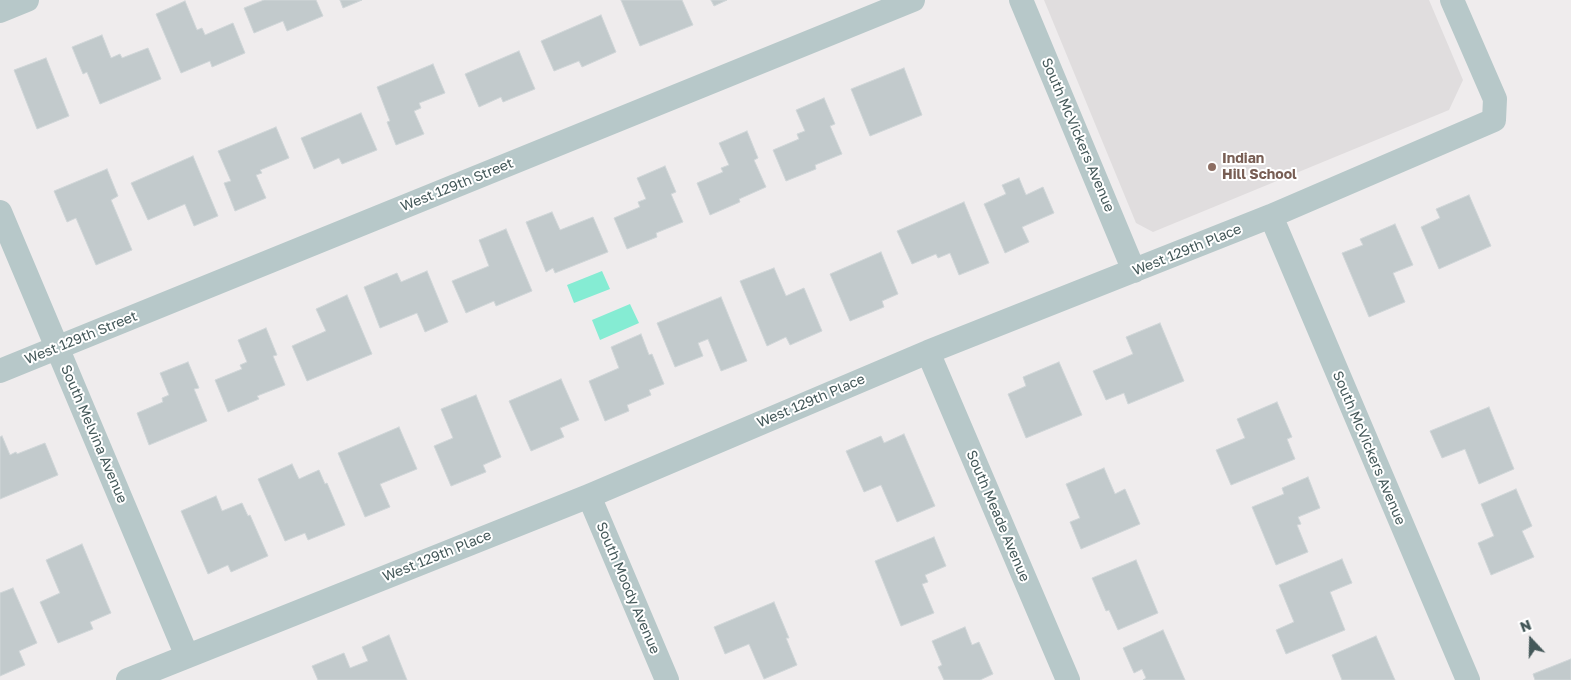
<!DOCTYPE html>
<style>
body{margin:0}
#map{position:relative;width:1571px;height:680px;overflow:hidden;background:#efeced;font-family:"Golos Text",sans-serif}
canvas{display:block}
.north{position:absolute;left:1506px;top:615px;width:50px;height:50px;-webkit-text-stroke:4px #fff;paint-order:stroke;rotate:339deg;font-size:14px;font-weight:700;line-height:20px;text-align:center;color:#445859}
.north::after{content:'';display:block;margin:auto;width:18px;height:22px;background:#445859;clip-path:polygon(50% 0,100% 100%,50% 72%,0 100%)}
</style>
<div id="map">
<canvas width="1571" height="680"></canvas>
<div class="north">N</div>
</div>
<script>
const ctx = document.querySelector('canvas').getContext('2d');
ctx.lineJoin = 'round';
function paint(path, color) { ctx.fillStyle = color; ctx.fill(path, 'evenodd'); }
const toPath = rows => new Path2D(rows.map(r => 'M' + r).join(''));
function strokePath(path, color, width, dash) { ctx.strokeStyle = color; ctx.lineWidth = width; ctx.lineCap = dash ? 'butt' : 'round'; ctx.setLineDash(dash || []); ctx.stroke(path); }
function write(font, color, halo, rows, align = 'center') {
  ctx.font = font + ' "Golos Text",sans-serif'; ctx.lineWidth = 4; ctx.setLineDash([]); ctx.textBaseline = 'middle'; ctx.strokeStyle = halo; ctx.fillStyle = color; for (const [text, x, y, turn = 0] of rows) {
    ctx.save(); ctx.translate(x, y); ctx.rotate((+turn || 0) * Math.PI / 180); ctx.textAlign = isNaN(turn) ? turn : align; if (halo) ctx.strokeText(text, 0, 0); ctx.fillText(text, 0, 0); ctx.restore();
  }
}
const education = toPath([
 [1044,0,1429,0,1463,80,1449,110,1153,232,1136,223]
]);
const water = toPath([
 [602,271,610,289,574,303,567,285],
 [630,304,639,323,600,340,592,320]
]);
const building = toPath([
 [264,0,316,0,323,16,287,31,283,21,254,33,244,8,264,0],
 [340,0,362,0,343,8,340,0],
 [621,0,682,0,693,25,640,46,621,0],
 [711,0,727,0,714,6,711,0],
 [185,1,197,30,202,28,205,35,233,23,245,53,212,67,210,61,181,73,156,14,185,1],
 [601,15,616,52,582,67,579,61,554,71,541,41,601,15],
 [102,35,111,58,120,54,122,58,148,48,161,79,100,104,87,72,83,74,72,47,102,35],
 [519,51,535,89,503,102,501,97,479,107,465,74,519,51],
 [46,58,69,116,37,129,14,70,46,58],
 [433,64,445,93,419,103,421,108,414,111,424,134,396,145,387,122,390,121,377,87,433,64],
 [904,68,922,115,870,136,851,89,904,68],
 [824,98,835,124,830,126,842,154,815,165,816,169,786,181,773,150,799,139,797,134,805,131,796,110,824,98],
 [361,113,377,150,342,164,339,158,314,169,301,138,361,113],
 [276,127,289,158,260,170,262,173,256,175,266,198,235,211,224,183,231,181,218,151,276,127],
 [747,131,758,158,754,160,766,187,739,199,740,202,710,215,697,183,723,172,721,168,729,165,719,143,747,131],
 [193,156,218,216,194,226,185,204,148,220,131,183,193,156],
 [665,166,676,192,671,194,683,222,656,233,657,237,627,249,614,218,640,207,638,202,646,199,637,178,665,166],
 [107,169,118,196,111,200,132,250,96,265,76,218,67,222,54,191,107,169],
 [1019,178,1026,195,1043,187,1054,213,1022,227,1029,242,1005,253,984,204,1006,194,1002,185,1019,178],
 [1469,195,1491,246,1439,269,1421,227,1440,218,1436,209,1469,195],
 [964,202,989,263,959,275,950,253,938,258,936,254,912,264,897,231,964,202],
 [552,212,560,230,593,217,608,252,555,273,553,268,546,272,526,222,552,212],
 [1395,224,1413,265,1393,273,1405,302,1369,317,1342,253,1363,245,1360,239,1395,224],
 [506,229,532,291,496,306,494,301,466,313,452,281,489,266,479,240,506,229],
 [881,252,898,294,882,301,884,307,850,321,830,274,881,252],
 [774,268,786,296,804,288,822,331,790,345,786,337,767,346,740,281,774,268],
 [427,271,448,322,425,332,417,313,380,328,364,287,397,273,401,282,427,271],
 [347,295,372,354,307,381,292,346,326,331,316,309,347,295],
 [721,297,747,361,721,371,708,339,698,343,703,356,675,367,657,323,721,297],
 [1160,323,1184,381,1128,404,1124,393,1106,400,1093,371,1133,354,1126,337,1160,323],
 [266,328,277,355,273,356,285,385,257,396,259,399,228,412,215,380,242,369,240,365,247,362,238,340,266,328],
 [641,334,649,355,652,354,664,384,649,390,651,395,627,405,629,411,605,421,589,381,619,368,611,347,641,334],
 [188,362,199,388,194,389,207,421,149,445,137,413,163,402,162,398,169,395,160,373,188,362],
 [1059,362,1082,415,1026,438,1008,394,1026,386,1023,377,1059,362],
 [561,379,579,420,560,428,564,437,531,451,509,401,561,379],
 [476,395,501,457,483,465,486,472,451,486,434,446,453,438,441,409,476,395],
 [1277,402,1292,437,1287,439,1295,459,1231,485,1216,450,1245,438,1237,419,1277,402],
 [1489,407,1514,469,1479,484,1465,449,1442,458,1430,431,1489,407],
 [399,427,417,469,380,484,390,507,365,517,338,453,399,427],
 [904,434,935,506,897,522,881,485,864,492,846,451,881,436,884,443,904,434],
 [2,436,10,455,16,452,17,454,45,443,58,475,0,499,0,437,2,436],
 [292,464,299,479,319,470,325,484,327,483,345,525,308,540,305,533,285,541,258,479,292,464],
 [1104,468,1115,494,1125,489,1140,524,1081,549,1070,522,1080,518,1066,484,1104,468],
 [1308,477,1320,508,1298,517,1301,524,1297,525,1308,552,1276,565,1252,507,1284,494,1282,488,1308,477],
 [1516,489,1532,526,1522,531,1534,557,1491,575,1478,543,1494,536,1481,504,1516,489],
 [216,496,222,511,242,503,248,516,250,515,268,556,231,572,228,565,208,574,181,511,216,496],
 [934,537,946,566,925,575,928,582,922,584,934,613,901,626,875,561,934,537],
 [82,544,111,613,90,622,93,629,58,643,40,602,60,593,46,560,82,544],
 [1342,559,1352,583,1330,592,1345,630,1286,654,1276,630,1294,622,1279,585,1342,559],
 [1136,560,1158,613,1118,630,1109,610,1106,611,1092,578,1136,560],
 [13,588,37,643,19,651,25,665,0,676,0,593,13,588],
 [774,602,789,638,786,638,797,665,764,679,749,644,725,654,714,627,774,602],
 [965,627,972,645,979,642,993,674,980,680,944,680,938,667,942,665,932,641,965,627],
 [1163,630,1185,680,1143,680,1146,678,1142,669,1134,673,1123,648,1163,630],
 [389,635,407,680,318,680,312,666,344,653,350,668,368,661,362,647,389,635],
 [1376,636,1395,680,1342,680,1332,655,1376,636],
 [1571,659,1571,680,1535,680,1533,674,1571,659]
]);
const street = toPath([
 [1021,0,1134,271],
 [0,11,27,0],
 [0,212,187,656],
 [1271,216,1468,680],
 [928,352,1068,680],
 [0,371,913,0],
 [589,496,667,680],
 [128,680,589,496,928,352,1271,216,1494,120,1495,99,1452,0]
]);
const markers = [
 [1212,167,5,"#8d6e63"]
];
const streetNames = [
 ["South McVickers Avenue",1078,135,67],
 ["West 129th Street",457,185,-22],
 ["West 129th Place",1187,250,-22],
 ["West 129th Street",81,338,-22],
 ["West 129th Place",811,401,-23],
 ["South Melvina Avenue",94,434,67],
 ["South McVickers Avenue",1369,448,67],
 ["South Meade Avenue",998,516,67],
 ["West 129th Place",437,556,-22],
 ["South Moody Avenue",628,588,67]
];
const educationNames = [
 ["Indian",1222,159],
 ["Hill School",1222,175]
];
paint(education, '#e0ddde');
paint(water, '#85ecd3');
paint(building, '#c2cacc');
strokePath(building, '#d0d6d8', 1);
strokePath(street, '#b7c8c9', 24);
for (const [x, y, r, color] of markers) { const dot = new Path2D(); dot.arc(x, y, r, 0, 2 * Math.PI); ctx.fillStyle = color; ctx.fill(dot); strokePath(dot, '#fff', 2); }
write('14px', '#445859', '#fff', streetNames);
write('bold 14px', '#785e54', '#fff', educationNames, 'left');
</script>
